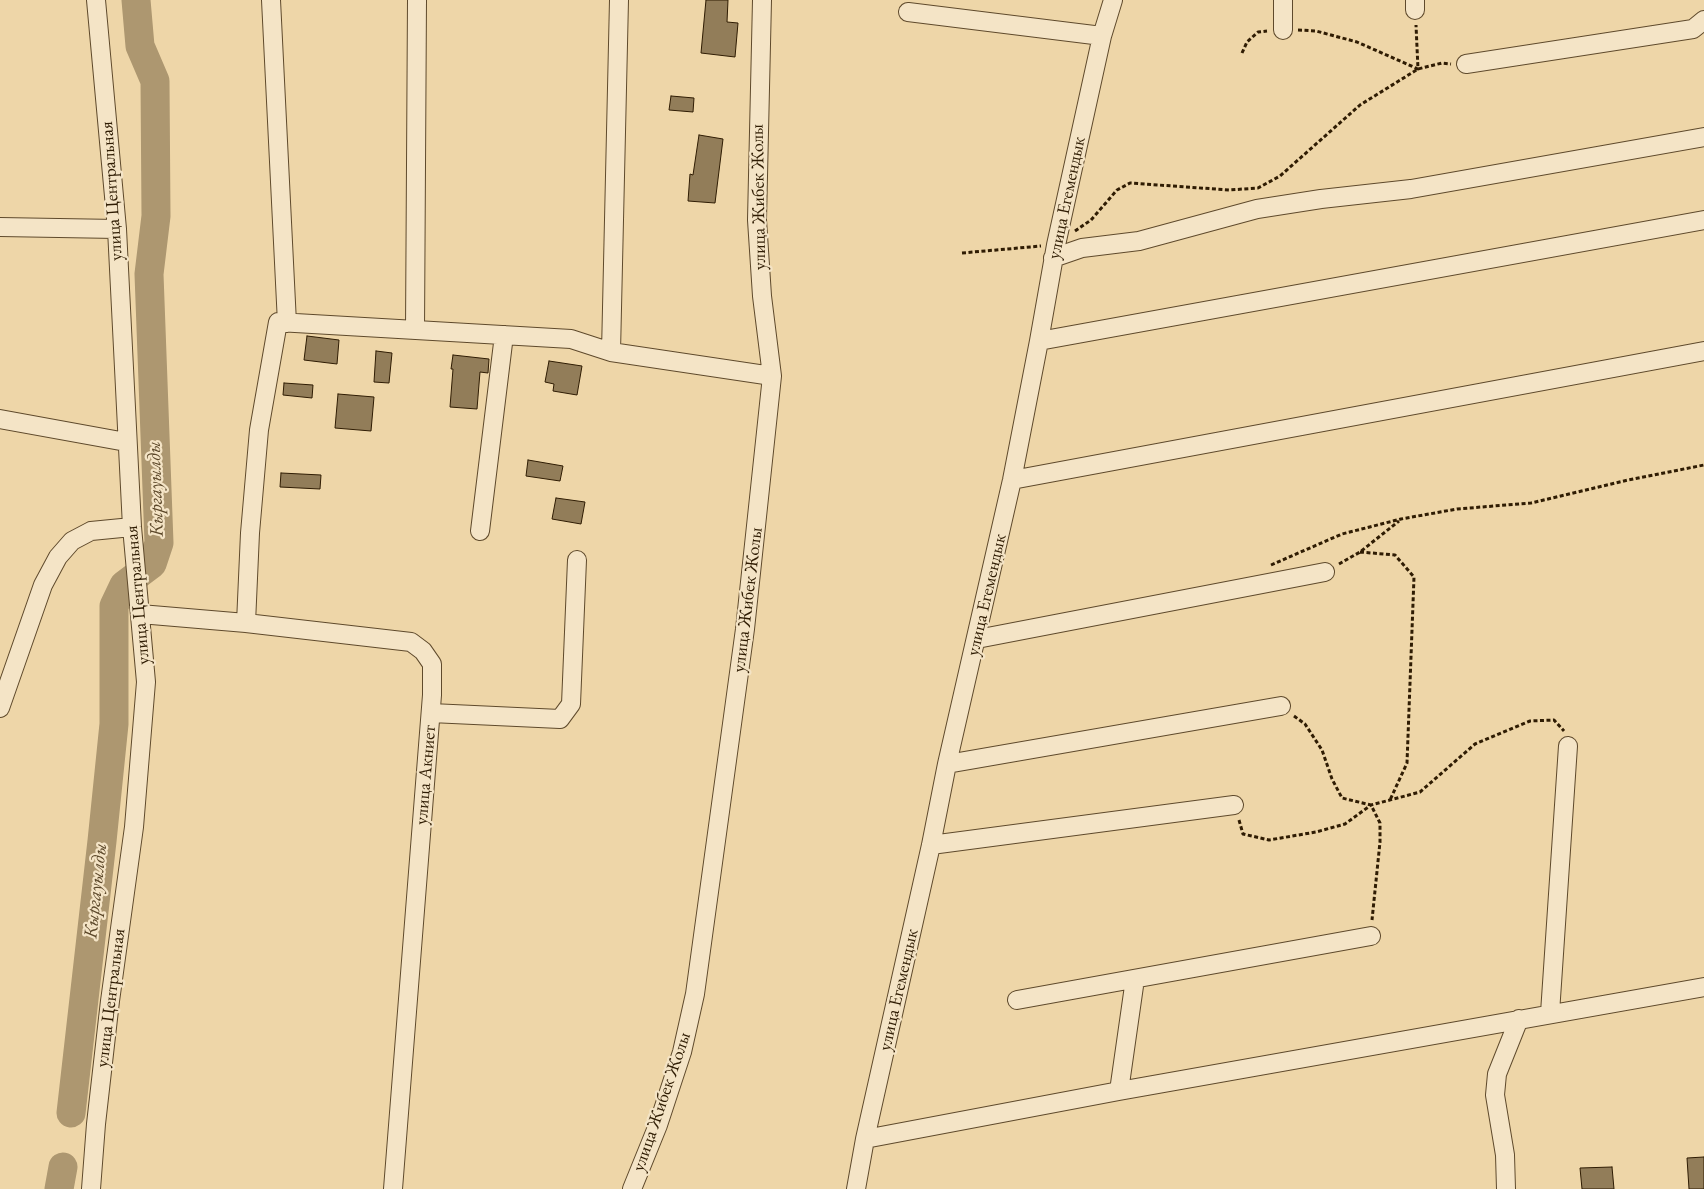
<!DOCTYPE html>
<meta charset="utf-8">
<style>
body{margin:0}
canvas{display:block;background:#eed6a8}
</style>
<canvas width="1704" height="1189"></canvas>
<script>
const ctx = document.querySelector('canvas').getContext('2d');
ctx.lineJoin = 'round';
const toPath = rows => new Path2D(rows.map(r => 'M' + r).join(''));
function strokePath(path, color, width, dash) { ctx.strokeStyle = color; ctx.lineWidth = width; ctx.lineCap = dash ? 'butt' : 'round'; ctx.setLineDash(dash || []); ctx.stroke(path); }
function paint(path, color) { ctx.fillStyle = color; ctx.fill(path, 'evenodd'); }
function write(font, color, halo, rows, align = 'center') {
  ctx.font = font + ' "EB Garamond",serif'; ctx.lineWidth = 4.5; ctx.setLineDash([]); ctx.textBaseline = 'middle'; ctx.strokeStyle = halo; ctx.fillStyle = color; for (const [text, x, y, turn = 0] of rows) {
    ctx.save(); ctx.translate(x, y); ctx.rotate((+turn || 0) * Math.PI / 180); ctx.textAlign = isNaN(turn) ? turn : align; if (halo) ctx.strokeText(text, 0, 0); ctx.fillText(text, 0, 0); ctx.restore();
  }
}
const river = toPath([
 [71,1113,102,841,114,724,114,606,124,585,152,564,159,543,149,274,156,216,155,81,140,46,136,0],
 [59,1189,63,1167]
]);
const building = toPath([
 [706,0,728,0,727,22,738,23,735,57,701,53,706,0],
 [671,96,694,98,693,112,669,110,671,96],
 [699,135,723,139,715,203,688,201,690,174,693,175,699,135],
 [307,336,339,340,337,364,304,360,307,336],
 [376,351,392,353,389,383,374,382,376,351],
 [453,355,489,359,488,373,480,372,477,409,450,407,453,369,451,369,453,355],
 [549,361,582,366,577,395,553,391,554,384,545,382,549,361],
 [284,383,313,385,312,398,283,395,284,383],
 [338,394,374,397,371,431,335,428,338,394],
 [528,460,563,466,560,481,526,476,528,460],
 [281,473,321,475,320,489,280,487,281,473],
 [556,498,585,502,581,524,552,519,556,498],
 [1704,1157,1704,1189,1689,1189,1687,1158,1704,1157],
 [1612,1167,1614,1189,1582,1189,1580,1168,1612,1167]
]);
const path = toPath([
 [1298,30,1316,31,1357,42,1418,69,1416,25],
 [1242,53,1247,42,1258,32,1267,31],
 [1075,231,1091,220,1117,190,1130,183,1229,190,1258,188,1280,176,1360,105,1418,69,1442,63,1451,64],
 [962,253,1041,246],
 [1360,552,1395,555,1414,577,1407,763,1390,800],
 [1339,564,1360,552,1399,521],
 [1271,565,1342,534,1401,519,1457,509,1531,503,1628,480,1704,465],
 [1294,716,1305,724,1322,750,1332,779,1342,798,1371,805,1380,823,1380,842,1372,920],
 [1239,820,1243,834,1269,840,1316,832,1345,824,1371,805,1420,792,1475,744,1530,721,1554,720,1564,731]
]);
const minor = toPath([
 [271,0,287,323],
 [1415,10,1415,0],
 [908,12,1102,36],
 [1283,30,1283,0],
 [1466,64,1693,29,1704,20],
 [0,227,117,229],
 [1053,258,1082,248,1139,241,1257,209,1321,199,1411,189,1704,137],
 [415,330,417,0],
 [1039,341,1704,220],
 [611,352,619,0],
 [0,419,126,442],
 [1012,480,1704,351],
 [480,531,504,335],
 [140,614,246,623,411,642,423,651,432,664,432,695,393,1189],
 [246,623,250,533,259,430,278,322,571,339,611,352,772,376],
 [977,639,1325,572],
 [0,708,43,585,58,557,72,541,91,531,132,527],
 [431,713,560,719,571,704,577,560],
 [947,764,1281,706],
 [931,845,1234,805],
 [1017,1000,1371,936],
 [1550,1013,1568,746],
 [1119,1091,1135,979],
 [865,1139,1119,1091,1704,987],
 [91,1189,96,1124,110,1001,134,827,146,682,132,527,117,229,96,0],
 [632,1189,658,1125,682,1052,695,994,745,629,772,376,762,296,757,220,762,0],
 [856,1189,865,1139,931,845,947,764,1012,480,1039,341,1056,245,1102,36,1113,0],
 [1506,1189,1505,1155,1495,1095,1497,1074,1519,1019]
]);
const streetNames = [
 ["улица Центральная",112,191,-94],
 ["улица Жибек Жолы",759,197,-91],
 ["улица Егемендык",1067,198,-78],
 ["улица Центральная",138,595,-95],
 ["улица Егемендык",987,595,-77],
 ["улица Жибек Жолы",748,600,-83],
 ["улица Акниет",426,775,-85],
 ["улица Егемендык",899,990,-77],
 ["улица Центральная",111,998,-83],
 ["улица Жибек Жолы",662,1102,-71]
];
const waterNames = [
 ["Кыргауылды",156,489,-92],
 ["Кыргауылды",96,891,-84]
];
strokePath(river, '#ad9770', 29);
paint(building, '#927d59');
strokePath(building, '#2f1c03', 1);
strokePath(minor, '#5f4a2c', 20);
strokePath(path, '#2f1c03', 3, [4, 2.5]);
strokePath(minor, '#f4e4c6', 18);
write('18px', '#2f1c03', '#f4e4c6', streetNames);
write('italic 19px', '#5b4729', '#f4e4c6', waterNames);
</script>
